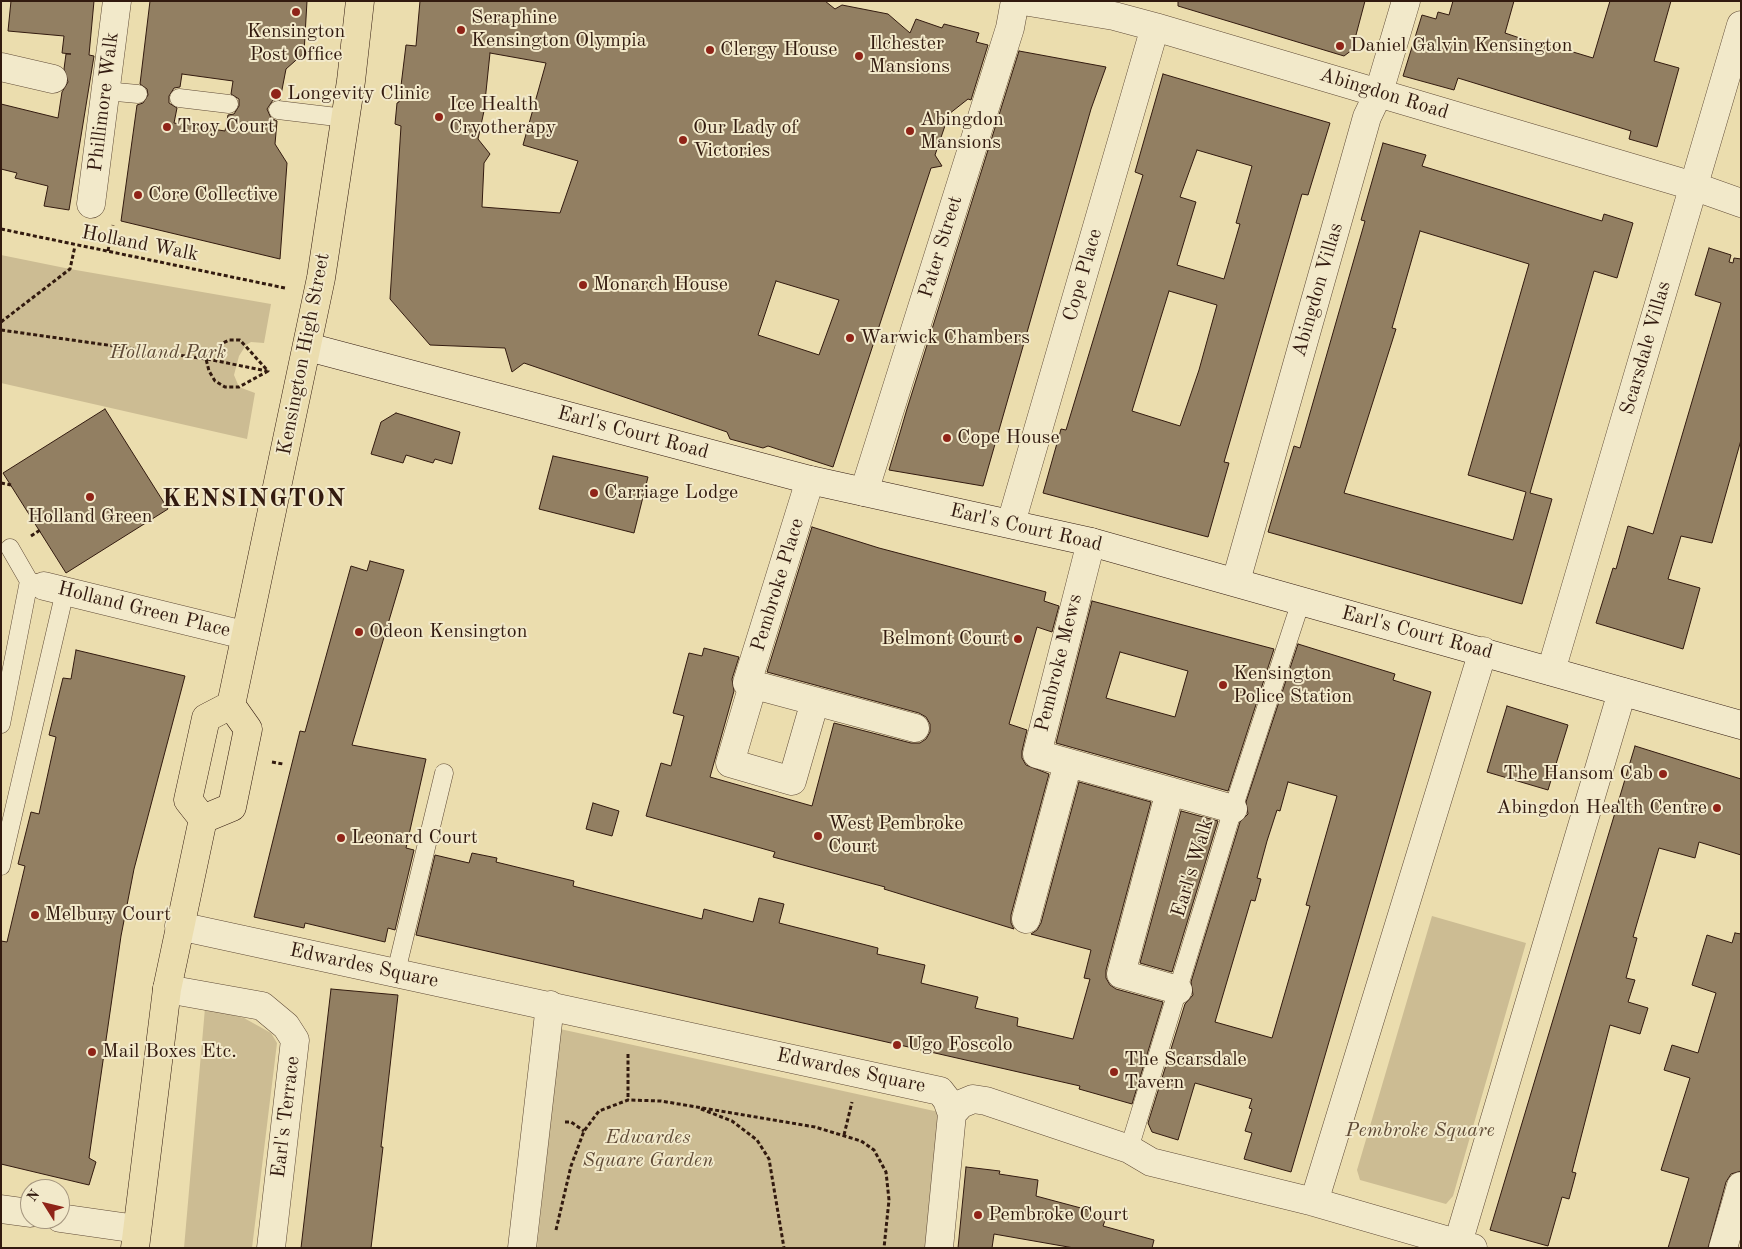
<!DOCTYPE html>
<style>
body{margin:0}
#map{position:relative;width:1742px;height:1249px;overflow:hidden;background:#ebddae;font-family:"Old Standard TT",serif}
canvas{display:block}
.frame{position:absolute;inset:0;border:2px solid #321a0f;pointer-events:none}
.north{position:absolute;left:20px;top:1179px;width:50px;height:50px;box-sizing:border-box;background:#f2e9ca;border:1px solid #a5967f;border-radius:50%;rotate:306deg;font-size:14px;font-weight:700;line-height:20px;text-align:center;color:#321a0f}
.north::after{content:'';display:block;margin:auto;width:18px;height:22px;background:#8f2418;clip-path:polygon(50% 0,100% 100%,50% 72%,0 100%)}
</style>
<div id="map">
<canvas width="1742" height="1249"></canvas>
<div class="frame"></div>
<div class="north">N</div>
</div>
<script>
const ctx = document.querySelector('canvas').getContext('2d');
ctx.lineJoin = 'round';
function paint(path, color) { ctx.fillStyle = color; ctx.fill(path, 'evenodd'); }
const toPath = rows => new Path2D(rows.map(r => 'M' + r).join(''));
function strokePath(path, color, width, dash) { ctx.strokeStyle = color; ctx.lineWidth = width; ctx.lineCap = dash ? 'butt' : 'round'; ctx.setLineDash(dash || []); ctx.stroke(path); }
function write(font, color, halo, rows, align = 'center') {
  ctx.font = font + ' "Old Standard TT",serif'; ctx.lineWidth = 4; ctx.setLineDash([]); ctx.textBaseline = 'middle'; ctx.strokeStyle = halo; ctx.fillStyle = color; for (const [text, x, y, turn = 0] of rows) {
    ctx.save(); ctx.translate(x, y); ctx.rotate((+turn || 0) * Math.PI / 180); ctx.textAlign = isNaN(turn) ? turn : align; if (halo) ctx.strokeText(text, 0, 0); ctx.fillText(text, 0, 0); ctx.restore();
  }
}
const green = toPath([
 [1,255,70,269,271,304,264,343,251,342,246,345,239,356,234,375,239,387,255,393,247,439,1,383],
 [1432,916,1526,943,1453,1196,1446,1204,1360,1180,1357,1170],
 [205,1008,244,1018,271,1033,277,1043,252,1248,184,1248],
 [560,1029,939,1112,926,1248,537,1248]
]);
const building = toPath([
 [11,1,94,1,89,55,94,56,69,210,44,206,48,186,15,178,17,173,1,169,1,104,58,118,62,92,68,82,64,69,66,54,71,54,62,53,64,36,8,31,11,1],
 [150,1,307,1,304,53,286,69,280,100,273,100,267,109,271,118,277,121,275,144,287,163,280,259,121,221,137,105,143,103,148,95,147,89,140,84,150,1],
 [182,74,233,81,231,94,239,99,239,106,234,114,228,115,225,131,174,123,177,108,169,103,169,96,174,88,180,87,182,74],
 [420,1,825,1,835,9,842,5,888,14,910,33,916,19,942,28,944,24,979,33,976,42,988,45,971,100,968,99,949,114,935,155,942,166,931,168,833,467,768,446,763,448,730,439,727,432,524,363,512,372,505,348,430,345,390,299,401,126,395,124,397,103,399,102,406,45,416,46,420,1],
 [490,53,546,63,523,145,578,161,560,213,482,207,484,163,490,154,478,139,484,111,490,53],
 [776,281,839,300,819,355,758,335,776,281],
 [1178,1,1365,1,1352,50,1344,56,1178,6,1178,1],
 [1453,1,1514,1,1505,33,1549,48,1550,45,1593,58,1610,1,1671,1,1654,61,1679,68,1657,147,1629,139,1631,131,1458,78,1454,90,1403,76,1422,15,1436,19,1438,12,1449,15,1453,1],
 [1019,51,1106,67,1091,109,983,486,889,470,907,409,1019,51],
 [1163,74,1330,123,1308,195,1302,194,1224,462,1229,463,1208,537,1043,493,1061,429,1066,430,1143,175,1135,172,1163,74],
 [1197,150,1252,166,1236,223,1240,224,1224,279,1177,265,1196,202,1180,197,1197,150],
 [1169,291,1217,305,1199,370,1180,426,1132,411,1169,291],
 [1383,143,1426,155,1422,166,1602,221,1604,214,1633,223,1617,278,1594,271,1530,493,1552,499,1522,604,1268,532,1294,446,1300,448,1365,221,1361,220,1383,143],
 [1420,231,1529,264,1468,475,1526,492,1513,540,1344,493,1396,329,1392,328,1420,231],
 [1709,248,1731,255,1729,262,1733,263,1734,258,1741,259,1741,440,1712,543,1681,536,1668,579,1700,588,1683,649,1596,623,1613,568,1616,569,1628,526,1653,534,1721,303,1695,295,1709,248],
 [105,409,168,509,66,573,3,473,105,409],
 [396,413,460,432,452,464,435,459,433,463,406,455,403,463,371,454,381,422,396,413],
 [553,456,648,477,634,533,539,509,553,456],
 [812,527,879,548,1046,592,1044,601,1059,606,1052,632,1037,627,1009,724,1027,730,1022,751,1022,758,1026,765,1049,774,1011,915,1011,923,1014,929,884,889,885,887,773,857,775,852,646,816,661,763,671,766,684,716,673,713,689,653,702,656,704,648,739,657,732,679,734,691,710,777,812,806,834,723,911,743,920,743,926,739,930,732,930,724,926,717,919,713,767,672,812,527],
 [370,561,404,570,352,745,426,759,406,848,414,850,395,930,388,928,385,942,305,923,304,928,254,917,300,731,305,732,351,566,367,571,370,561],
 [1092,601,1274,649,1228,791,1056,743,1092,601],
 [1120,652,1188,671,1175,717,1106,698,1120,652],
 [1298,644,1395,674,1393,680,1431,692,1291,1172,1244,1159,1252,1133,1245,1131,1252,1109,1249,1108,1252,1099,1195,1083,1178,1140,1152,1132,1148,1123,1185,1004,1193,995,1191,982,1240,822,1248,814,1246,802,1298,644],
 [1288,782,1337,796,1306,905,1310,906,1272,1038,1215,1022,1251,900,1255,901,1261,879,1257,878,1267,841,1277,810,1280,811,1288,782],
 [76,650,185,676,134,869,121,936,89,1158,96,1162,89,1185,1,1164,1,941,7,942,25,866,18,864,31,812,39,814,56,737,49,735,63,678,71,679,76,650],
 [1507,706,1568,725,1548,790,1487,772,1507,706],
 [1635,746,1741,779,1741,855,1699,842,1695,858,1659,848,1633,937,1637,938,1626,978,1635,980,1628,1002,1648,1008,1640,1034,1610,1025,1572,1172,1576,1173,1569,1199,1562,1197,1548,1246,1490,1230,1635,746],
 [1079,782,1151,802,1106,970,1106,978,1110,985,1116,989,1163,1002,1132,1104,1079,1089,1080,1086,416,935,435,855,469,863,472,853,497,858,496,862,574,881,573,886,702,919,704,909,753,922,759,898,784,904,779,923,878,948,877,954,925,965,921,983,978,997,975,1008,1018,1018,1017,1026,1073,1039,1090,979,1084,978,1091,950,1031,934,1037,930,1041,923,1079,782],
 [593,803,619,811,612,836,586,829,593,803],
 [1181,811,1218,821,1172,972,1140,963,1181,811],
 [1735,933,1741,934,1741,1171,1731,1174,1726,1182,1708,1248,1668,1248,1689,1178,1661,1170,1690,1078,1664,1070,1672,1045,1698,1053,1716,993,1692,985,1707,935,1732,943,1735,933],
 [331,989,398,995,381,1147,383,1147,371,1248,301,1248,331,989],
 [966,1167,1000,1171,999,1174,1038,1180,1036,1196,1107,1215,1103,1226,1154,1240,1152,1248,1074,1248,994,1234,992,1248,958,1248,966,1167]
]);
const path = toPath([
 [1,229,285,288],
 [108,251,113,225],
 [1,322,70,269,75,246],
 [1,330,206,359,209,371,215,381,225,387,239,387,268,371,240,340,229,340,223,343,206,359],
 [207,359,267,371],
 [1,483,11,485],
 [31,536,40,530],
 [272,762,283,764],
 [628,1054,628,1100],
 [701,1109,732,1121,757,1140,769,1159,784,1248],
 [565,1122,571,1122,584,1131],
 [844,1135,852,1102],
 [556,1230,571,1166,584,1131,599,1111,628,1100,661,1101,815,1127,861,1141,874,1150,886,1172,889,1200,884,1248]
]);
const lane = toPath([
 [105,91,138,94],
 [179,98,229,104],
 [278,110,345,118],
 [10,548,29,581],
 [1,724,29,581,44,586],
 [1,866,65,591],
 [396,972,444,773],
 [1129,1149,1233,809,1301,601]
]);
const street = toPath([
 [1023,1,1114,16,1155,27,1693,186,1741,203],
 [1,67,53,79],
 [91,204,117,1],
 [810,480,747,683,915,728],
 [864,492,1010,28,1015,1],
 [1011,523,1155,27],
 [1091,542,1037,754,1233,809],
 [1236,581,1367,117,1379,92,1406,1],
 [44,586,244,635],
 [1551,671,1741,25],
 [753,685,730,763,792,781,815,701],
 [1170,791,1121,974,1178,990],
 [1026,919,1068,763],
 [179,926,940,1091,947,1100,952,1114,939,1248],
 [167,989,262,1006,286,1026,295,1040,271,1248],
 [952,1114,961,1104,973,1099,986,1101,1129,1149,1151,1162,1314,1202,1473,1248],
 [1314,1202,1483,651],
 [1,1209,30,1213],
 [60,1218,137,1229],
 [1458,1243,1622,692],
 [522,1248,550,1005],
 [1723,1248,1741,1186]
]);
const secondary = toPath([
 [308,347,810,480,1091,542,1741,725]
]);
const primary = toPath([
 [203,819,232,807,248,729,231,705,321,278,351,81,360,1],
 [203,819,188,800,206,718,231,705],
 [135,1248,167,989,203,819]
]);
const markers = [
 [296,12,5,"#8f2418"],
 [461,30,5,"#8f2418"],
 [1340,46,5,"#8f2418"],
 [710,50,5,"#8f2418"],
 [859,56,5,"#8f2418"],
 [276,94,6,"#8f2418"],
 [439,117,5,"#8f2418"],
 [167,127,5,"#8f2418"],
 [910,131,5,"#8f2418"],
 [683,140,5,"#8f2418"],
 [138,195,5,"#8f2418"],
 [583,285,5,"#8f2418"],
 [850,338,5,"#8f2418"],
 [947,438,5,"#8f2418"],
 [594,493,5,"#8f2418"],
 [90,497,5,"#8f2418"],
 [359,632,5,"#8f2418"],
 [1018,639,5,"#8f2418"],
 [1223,685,5,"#8f2418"],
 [1663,774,5,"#8f2418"],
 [1717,808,5,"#8f2418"],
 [818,836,5,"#8f2418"],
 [341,838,5,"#8f2418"],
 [35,915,5,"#8f2418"],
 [897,1045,5,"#8f2418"],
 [92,1052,5,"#8f2418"],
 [1114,1072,5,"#8f2418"],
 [978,1215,5,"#8f2418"]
];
const poiNames = [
 ["Seraphine",471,18],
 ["Kensington Olympia",471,41],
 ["Kensington",296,32,"center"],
 ["Post Office",296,55,"center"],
 ["Ilchester",869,44],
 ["Mansions",869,67],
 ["Daniel Galvin Kensington",1350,46],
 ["Clergy House",720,50],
 ["Longevity Clinic",287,94],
 ["Ice Health",449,105],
 ["Cryotherapy",449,128],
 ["Abingdon",920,120],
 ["Mansions",920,143],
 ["Troy Court",177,127],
 ["Our Lady of",693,128],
 ["Victories",693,151],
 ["Core Collective",148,195],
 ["Monarch House",593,285],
 ["Warwick Chambers",860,338],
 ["Cope House",957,438],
 ["Carriage Lodge",604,493],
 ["Holland Green",90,517,"center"],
 ["Odeon Kensington",369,632],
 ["Belmont Court",1008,639,"right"],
 ["Kensington",1233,674],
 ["Police Station",1233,697],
 ["The Hansom Cab",1653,774,"right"],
 ["Abingdon Health Centre",1707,808,"right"],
 ["West Pembroke",828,824],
 ["Court",828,847],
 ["Leonard Court",351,838],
 ["Melbury Court",45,915],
 ["Ugo Foscolo",907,1045],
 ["Mail Boxes Etc.",102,1052],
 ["The Scarsdale",1124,1060],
 ["Tavern",1124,1083],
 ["Pembroke Court",988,1215]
];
const streetNames = [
 ["Abingdon Road",1384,94,17],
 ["Phillimore Walk",104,102,-83],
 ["Holland Walk",140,244,11],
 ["Pater Street",941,247,-73],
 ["Cope Place",1083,275,-74],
 ["Abingdon Villas",1318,290,-74],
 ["Scarsdale Villas",1646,348,-74],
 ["Kensington High Street",304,354,-79],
 ["Earl's Court Road",633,433,15],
 ["Earl's Court Road",1026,528,13],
 ["Pembroke Place",778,585,-73],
 ["Holland Green Place",144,610,14],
 ["Earl's Court Road",1417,633,15],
 ["Pembroke Mews",1059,663,-76],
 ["Earl's Walk",1193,868,-73],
 ["Edwardes Square",364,966,12],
 ["Edwardes Square",851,1071,12],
 ["Earl's Terrace",286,1117,-83]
];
const parkNames = [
 ["Holland Park",168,353],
 ["Pembroke Square",1420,1131],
 ["Edwardes",648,1138],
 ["Square Garden",648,1161]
];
const districtNames = [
 ["KENSINGTON",254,499]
];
paint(green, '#ccbc93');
paint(building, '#927f62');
strokePath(building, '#321a0f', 1);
strokePath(lane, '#604b37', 19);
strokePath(street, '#604b37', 29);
strokePath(secondary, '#321a0f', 29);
strokePath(primary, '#321a0f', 29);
strokePath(path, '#321a0f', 3, [4, 2.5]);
strokePath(lane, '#f2e9ca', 18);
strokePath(street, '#f2e9ca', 28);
strokePath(secondary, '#f2e9ca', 28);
strokePath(primary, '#ebddae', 28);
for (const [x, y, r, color] of markers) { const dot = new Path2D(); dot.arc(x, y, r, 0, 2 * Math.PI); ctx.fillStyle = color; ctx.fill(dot); strokePath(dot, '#f2e9ca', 2); }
write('20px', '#321a0f', '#f2e9ca', poiNames, 'left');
write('20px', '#321a0f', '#f2e9ca', streetNames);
write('italic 20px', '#604b37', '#f2e9ca', parkNames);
ctx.letterSpacing = '1px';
write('bold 25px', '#321a0f', '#f2e9ca', districtNames);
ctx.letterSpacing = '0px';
</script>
